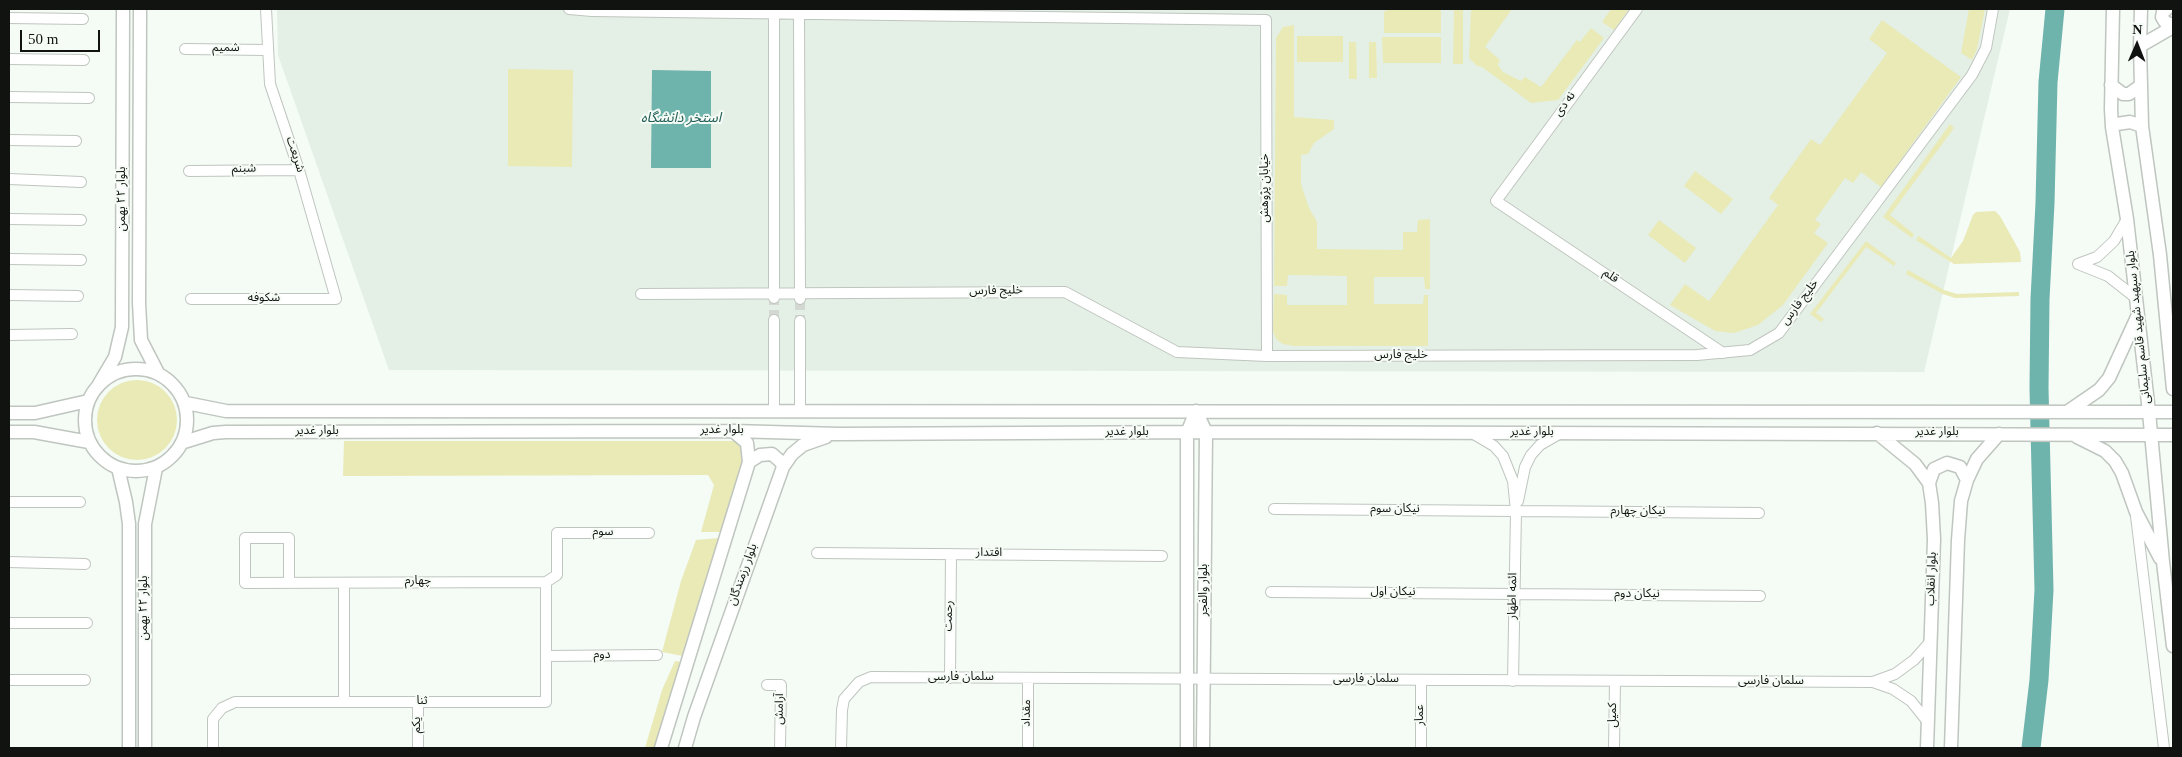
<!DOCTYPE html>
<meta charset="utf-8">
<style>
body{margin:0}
#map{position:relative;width:2182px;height:757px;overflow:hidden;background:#f5fbf5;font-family:Georgia,serif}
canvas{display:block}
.frame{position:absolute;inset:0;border:10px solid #111311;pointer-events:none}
.north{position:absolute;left:2112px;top:20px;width:50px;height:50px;-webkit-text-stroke:4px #f5fbf5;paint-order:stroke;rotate:1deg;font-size:14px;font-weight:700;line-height:20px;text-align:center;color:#111311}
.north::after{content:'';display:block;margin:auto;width:18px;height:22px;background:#111311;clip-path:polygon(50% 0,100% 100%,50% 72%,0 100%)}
.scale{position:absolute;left:20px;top:30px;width:80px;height:22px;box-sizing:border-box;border:2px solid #111311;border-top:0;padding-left:6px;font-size:15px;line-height:18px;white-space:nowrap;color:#111311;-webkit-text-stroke:4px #f5fbf5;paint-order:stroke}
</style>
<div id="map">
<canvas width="2182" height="757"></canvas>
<div class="frame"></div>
<div class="north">N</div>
<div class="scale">50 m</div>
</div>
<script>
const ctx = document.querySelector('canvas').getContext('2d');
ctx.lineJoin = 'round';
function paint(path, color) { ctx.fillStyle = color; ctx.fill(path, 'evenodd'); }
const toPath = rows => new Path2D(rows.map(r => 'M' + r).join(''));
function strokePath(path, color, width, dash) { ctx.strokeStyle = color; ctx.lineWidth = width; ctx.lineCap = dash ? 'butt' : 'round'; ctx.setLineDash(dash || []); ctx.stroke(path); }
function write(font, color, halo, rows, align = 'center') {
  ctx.font = font + ' Georgia,"Noto Sans Arabic",serif'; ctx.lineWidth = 4; ctx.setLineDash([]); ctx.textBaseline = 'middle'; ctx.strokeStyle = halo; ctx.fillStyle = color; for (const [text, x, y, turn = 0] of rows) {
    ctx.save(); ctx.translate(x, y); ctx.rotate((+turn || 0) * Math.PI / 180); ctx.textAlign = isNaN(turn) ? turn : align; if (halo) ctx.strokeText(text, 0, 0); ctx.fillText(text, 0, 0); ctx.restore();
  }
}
const built = toPath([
 [277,9,2010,9,1924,372,389,370,278,55]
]);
const green = toPath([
 [1388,9,1441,9,1441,33,1384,33,1384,12],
 [1454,9,1463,9,1463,64,1453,64],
 [1471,9,1512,9,1485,47,1500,60,1498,65,1503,72,1521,81,1525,77,1541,87,1577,40,1580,42,1591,28,1604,38,1558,100,1531,103,1482,67,1477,66,1469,58],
 [1611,9,1629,9,1614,30,1602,22],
 [1969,9,1985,9,1977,49,1972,60,1961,53],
 [1882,20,1961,77,1881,187,1861,172,1853,183,1845,178,1815,220,1821,224,1814,233,1828,243,1783,305,1758,325,1734,333,1715,331,1670,305,1685,284,1709,301,1778,205,1769,198,1811,139,1820,145,1887,53,1869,39],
 [1294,25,1294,117,1334,120,1334,129,1314,143,1308,154,1301,155,1301,184,1309,208,1317,222,1317,249,1403,250,1403,232,1417,232,1418,220,1430,219,1430,289,1425,289,1424,277,1374,277,1374,304,1423,304,1424,295,1428,295,1428,346,1294,346,1283,344,1276,339,1273,331,1274,294,1287,295,1287,305,1347,305,1347,276,1288,275,1287,286,1274,286,1276,38,1283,27],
 [1343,36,1343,62,1297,62,1297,36],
 [1382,37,1441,37,1441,63,1383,63],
 [1349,42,1356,42,1357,79,1349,79],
 [1369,42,1376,42,1377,78,1369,78],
 [508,69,573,70,572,167,508,166],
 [1950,124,1954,128,1890,215,1914,234,1912,238,1883,217],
 [1695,171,1733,199,1721,214,1684,186],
 [1995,211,2000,216,2020,252,2021,262,1954,264,1916,240,1919,236,1951,258,1963,241,1973,215,1976,212],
 [1659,220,1696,248,1685,263,1648,235],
 [1866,241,1896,263,1894,266,1866,247,1816,313,1824,319,1821,322,1810,314],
 [1908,270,1944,290,1957,294,2019,292,2019,296,1955,298,1943,294,1906,274],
 '97 420a40 40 0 1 1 80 0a40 40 0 1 1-80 0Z',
 [344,441,734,441,743,443,747,453,722,532,701,532,714,485,708,475,343,476],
 [719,538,683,656,662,652,681,581,696,540],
 [675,661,682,662,654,748,645,748,662,690]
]);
const water = toPath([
 [652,70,711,71,711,168,651,168]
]);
const river = toPath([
 [2031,748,2039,680,2044,590,2039,388,2040,299,2045,203,2048,82,2055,9]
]);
const minorTunnel = toPath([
 [800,300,800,321],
 [774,320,774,299]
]);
const minor = toPath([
 [569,9,592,11,1266,20,1267,356],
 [774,9,774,298],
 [799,9,800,299],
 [1637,9,1496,201,1723,353],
 [9,18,83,19],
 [185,49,267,50],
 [9,59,84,60],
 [9,97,89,98],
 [9,140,76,141],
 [189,171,299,170],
 [9,179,81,182],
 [9,219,81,220],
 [9,259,81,260],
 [2078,264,2097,257,2114,241,2127,219],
 [2078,264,2108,276,2136,298],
 [641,294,1065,292,1177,352,1267,356,1697,355,1750,350,1779,333,1972,75,1986,48,1993,9],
 [9,295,78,296],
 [191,299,336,299,299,170,270,84,266,9],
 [774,320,774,411],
 [800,321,800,410],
 [9,335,72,334],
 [1472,433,1494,446,1503,456,1513,481,1516,511,1513,681],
 [1518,501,1525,467,1531,455,1540,445,1559,434],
 [9,502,80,502],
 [1274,509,1759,513],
 [2136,516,2164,748],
 [817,553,1162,556],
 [9,562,85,564],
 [546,582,557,575,557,533,649,533],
 [289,583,289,538,245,538,245,583,546,582],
 [344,583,344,702],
 [1271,592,1760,596],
 [9,623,87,623],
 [546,656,657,655],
 [950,678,951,554],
 [9,680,85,680],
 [1873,682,1893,689,1911,701,1927,721],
 [767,685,781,685,780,748],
 [213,748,213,719,222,708,235,702,546,702,546,582],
 [418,748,418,702],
 [841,748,842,710,844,699,859,682,871,677,1873,682,1895,674,1914,660,1930,642],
 [1028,748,1028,678],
 [1421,748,1421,681],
 [1614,748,1615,682]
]);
const major = toPath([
 [140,9,139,303,141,340,158,373],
 [2113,9,2111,109,2112,127,2127,219,2149,412,2163,562,2173,646],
 [2141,9,2140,46,2142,126,2160,255,2173,389],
 [2167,9,2163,12,2162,17,2165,22,2173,25],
 [2140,46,2173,27],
 [2111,85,2123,94,2129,94,2140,86],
 [2112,127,2117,124,2130,122,2142,126],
 '85 420a51 51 0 1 1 102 0a51 51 0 1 1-102 0Z',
 [99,384,115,357,122,327,123,9],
 [186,403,226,411,2173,412],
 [1196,411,1206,432,1203,748],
 [2067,412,2099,390,2109,378,2138,315],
 [9,413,35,413,88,401],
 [9,432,34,432,89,442],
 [1877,433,1915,464,1929,483,1932,503,1934,539,1927,748],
 [2077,437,2105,451,2115,461,2122,473,2136,512,2160,558],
 [184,442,213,433,226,432,733,431,839,434,1206,432,2173,435],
 [749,462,760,455,772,454,781,462,783,467],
 [118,468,126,502,129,524,129,748],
 [1929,483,1934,469,1947,463,1960,467,1967,480],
 [145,748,145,524,156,468],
 [661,748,749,462,747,443,733,431],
 [685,748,694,717,783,467,792,454,803,445,826,437],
 [1187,748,1187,433,1196,411],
 [1951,748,1958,540,1961,501,1967,480,1977,459,1999,434]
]);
const streetNames = [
 ["شمیم",226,49],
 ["نه دی",1566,105,-54],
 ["شریعت",294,155,72],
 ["شبنم",244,170,-1],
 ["خیابان پژوهش",1266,188,-90],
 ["بلوار ۲۲ بهمن",123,199,-90],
 ["قلم",1610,277,34],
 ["خلیج فارس",996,292,-1],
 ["شکوفه",264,299],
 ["خلیج فارس",1801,303,-53],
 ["بلوار سپهبد شهید قاسم سلیمانی",2140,327,-96],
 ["خلیج فارس",1401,356],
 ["بلوار غدیر",722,431],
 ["بلوار غدیر",317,432],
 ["بلوار غدیر",1127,433],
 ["بلوار غدیر",1532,433],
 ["بلوار غدیر",1937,433],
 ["نیکان سوم",1395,510],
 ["نیکان چهارم",1638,512],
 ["سوم",603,533],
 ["اقتدار",989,554,1],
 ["بلوار رزمندگان",744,575,-70],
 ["بلوار انقلاب",1933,579,-88],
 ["چهارم",418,582],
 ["بلوار والفجر",1205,590,-90],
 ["نیکان اول",1393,593],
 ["نیکان دوم",1637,595],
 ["ائمه اطهار",1514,596,-89],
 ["بلوار ۲۲ بهمن",145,608,-90],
 ["رحمت",950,616,-89],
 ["دوم",602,656],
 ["سلمان فارسی",961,678],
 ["سلمان فارسی",1366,680],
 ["سلمان فارسی",1771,682],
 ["ثنا",422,702],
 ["آرامش",781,709,-89],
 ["مقداد",1028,713,-89],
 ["عمار",1421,715,-90],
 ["کمیل",1614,715,-90],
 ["یکم",418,725,-90]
];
const waterNames = [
 ["استخر دانشگاه",681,120]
];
paint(built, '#e4f0e6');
paint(green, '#e9eab6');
paint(water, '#6eb3ac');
strokePath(river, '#6eb3ac', 19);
strokePath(minorTunnel, '#d3d8d3', 10, [10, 5]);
strokePath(minor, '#bfc5bf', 12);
strokePath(major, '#bfc5bf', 15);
strokePath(minor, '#fff', 10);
strokePath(major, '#fff', 12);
write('12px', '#111311', '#f5fbf5', streetNames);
write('italic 14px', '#225d58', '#f5fbf5', waterNames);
</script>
